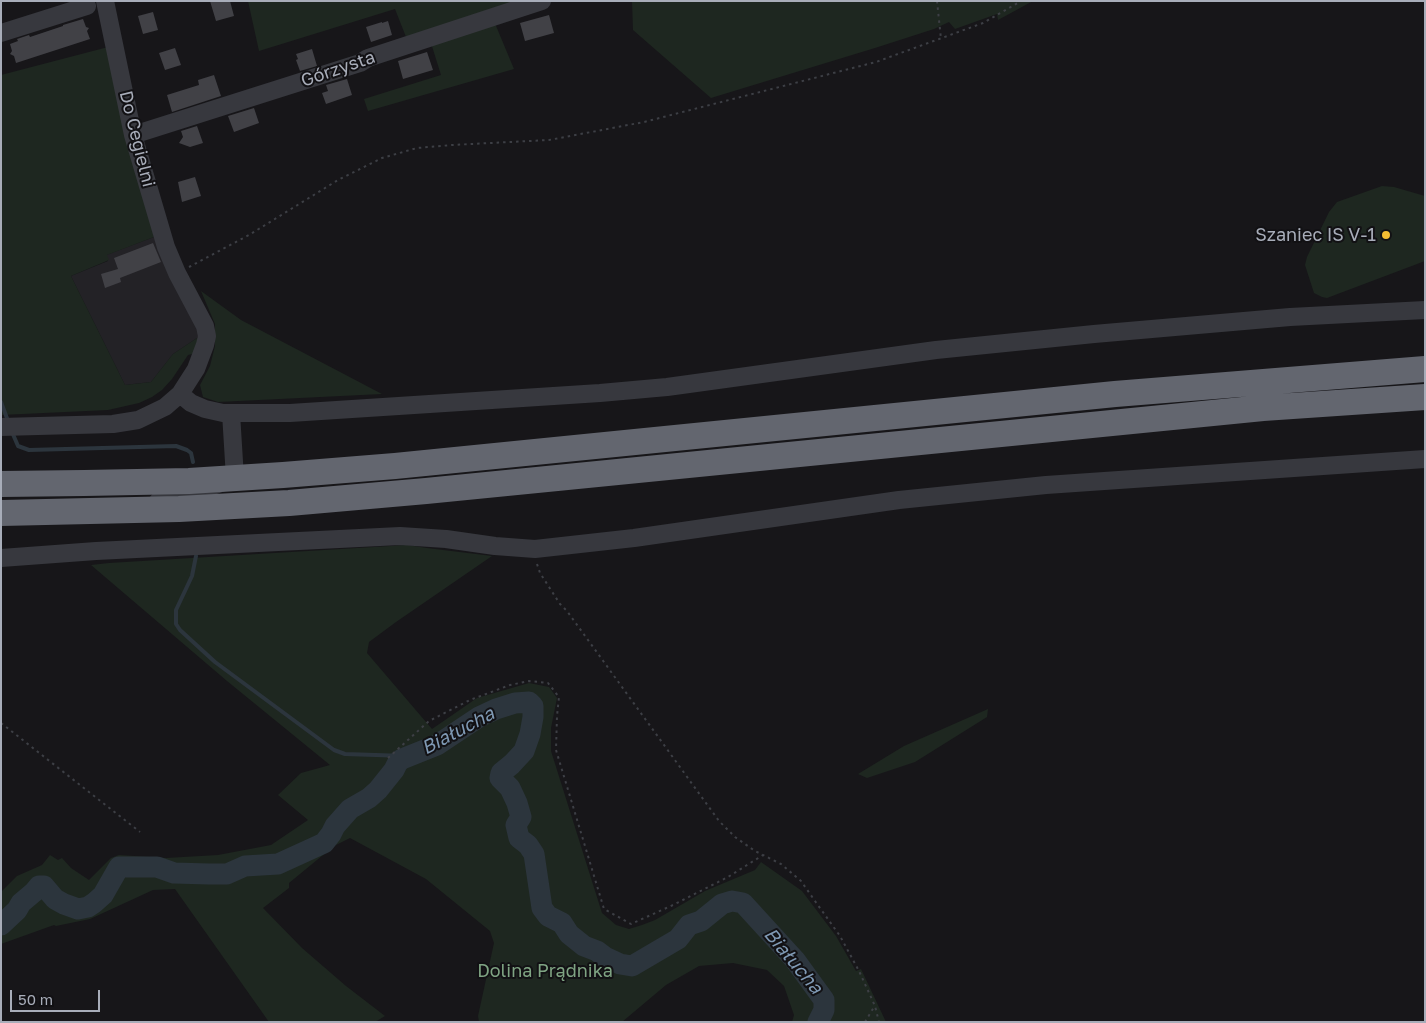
<!DOCTYPE html>
<meta charset="utf-8">
<style>
body{margin:0}
#map{position:relative;width:1426px;height:1023px;overflow:hidden;background:#171619;font-family:"Golos Text",sans-serif}
canvas{display:block}
.frame{position:absolute;inset:0;border:2px solid #a8adb9;pointer-events:none}
.scale{position:absolute;left:10px;top:990px;width:90px;height:22px;box-sizing:border-box;border:2px solid #a8adb9;border-top:0;padding-left:6px;font-size:15px;line-height:18px;white-space:nowrap;color:#a8adb9;-webkit-text-stroke:4px #121114;paint-order:stroke}
</style>
<div id="map">
<canvas width="1426" height="1023"></canvas>
<div class="frame"></div>
<div class="scale">50 m</div>
</div>
<script>
const ctx = document.querySelector('canvas').getContext('2d');
ctx.lineJoin = 'round';
function paint(path, color) { ctx.fillStyle = color; ctx.fill(path, 'evenodd'); }
const toPath = rows => new Path2D(rows.map(r => 'M' + r).join(''));
function strokePath(path, color, width, dash) { ctx.strokeStyle = color; ctx.lineWidth = width; ctx.lineCap = dash ? 'butt' : 'round'; ctx.setLineDash(dash || []); ctx.stroke(path); }
function write(font, color, halo, rows, align = 'center') {
  ctx.font = font + ' "Golos Text",sans-serif'; ctx.lineWidth = 4; ctx.setLineDash([]); ctx.textBaseline = 'middle'; ctx.strokeStyle = halo; ctx.fillStyle = color; for (const [text, x, y, turn = 0] of rows) {
    ctx.save(); ctx.translate(x, y); ctx.rotate((+turn || 0) * Math.PI / 180); ctx.textAlign = isNaN(turn) ? turn : align; if (halo) ctx.strokeText(text, 0, 0); ctx.fillText(text, 0, 0); ctx.restore();
  }
}
const built = toPath([
 [154,237,200,333,197,338,173,354,151,382,125,385,71,276,108,261,106,255]
]);
const green = toPath([
 [248,1,531,1,408,42,395,9,259,51],
 [632,1,1033,1,998,20,997,14,955,29,949,22,934,29,875,48,711,98,633,30],
 [494,21,514,69,368,111,364,99,441,75,431,43],
 [112,46,154,237,107,255,109,260,71,276,125,385,151,382,173,354,197,338,202,345,192,354,188,355,172,379,162,390,152,397,139,403,108,410,1,415,1,75],
 [1382,186,1394,187,1425,196,1425,261,1327,298,1322,297,1314,293,1305,265,1307,257,1329,212,1337,202],
 [201,291,241,320,382,394,218,402,203,397,200,385,210,366,215,346,215,324],
 [407,545,427,548,492,556,396,622,369,642,367,653,432,729,477,698,529,683,549,687,557,698,551,728,551,751,602,913,616,925,629,929,642,925,655,920,705,891,755,870,761,862,802,891,836,936,856,971,861,969,886,1022,792,1022,794,1015,784,986,767,970,733,963,699,966,666,985,622,1022,479,1022,478,1016,494,943,490,931,426,879,350,838,334,846,289,883,289,888,263,908,302,948,346,986,385,1016,375,1022,269,1022,175,889,153,890,90,919,56,926,54,925,1,944,1,892,17,876,42,865,50,855,58,860,62,858,71,868,89,880,111,858,119,855,166,858,218,855,271,845,308,820,278,795,301,773,330,765,227,681,91,565,109,563],
 [988,709,987,717,915,762,867,778,858,774,904,746]
]);
const stream = toPath([
 [1,402,8,421],
 [12,432,18,446,29,450,176,446,187,450,191,453,193,462],
 [196,556,192,576,176,610,176,624,180,630,215,662,334,750,345,754,406,756]
]);
const river = toPath([
 [1,925,17,910,21,903,34,892,39,886,44,886,55,899,64,904,78,909,88,907,94,903,103,895,119,867,157,867,174,873,209,874,227,874,245,866,278,864,324,843,331,834,335,826,350,809,369,798,378,790,394,770,398,762,402,759,437,745,479,717,496,709,515,703,529,702,533,706,533,717,530,734,524,751,512,764,501,773,500,778,510,788,517,803,521,817,516,825,519,838,528,845,534,854,542,908,548,916,562,923,569,934,584,946,597,951,605,957,620,964,632,966,678,939,689,925,701,921,722,904,732,901,743,903,795,960,824,1000,824,1010,818,1022]
]);
const building = toPath([
 [210,1,230,1,234,16,216,21],
 [153,12,158,30,143,34,138,16],
 [549,15,554,33,525,41,520,23],
 [83,19,86,27,89,28,87,31,90,39,16,63,14,56,10,54,12,51,10,44,18,41,17,39,29,35,30,37,63,26,63,25],
 [388,21,392,35,371,42,366,27,382,22,382,23],
 [175,48,181,65,165,70,159,53],
 [312,49,317,66,300,71,296,60,298,59,296,54],
 [427,52,433,70,403,79,398,61],
 [214,75,221,96,172,112,167,95,199,85,198,80],
 [347,79,352,95,326,104,322,93,328,91,326,85],
 [254,108,259,123,234,132,228,116],
 [197,126,203,143,190,147,179,143,183,137,181,131],
 [195,177,201,196,182,202,178,182],
 [153,243,161,262,120,278,121,282,105,288,101,274,118,269,114,258]
]);
const path = toPath([
 [937,1,941,39],
 [189,267,249,235,338,180,382,158,417,148,452,145,549,140,644,122,876,62,983,23,1021,1],
 [537,564,540,573,560,604,567,611,719,821,735,837,755,851,781,864,801,881,815,901,840,936,859,971,875,1006,879,1022],
 [1,723,140,832],
 [388,758,429,721,470,700,510,685,529,681,548,683,559,697,557,716,556,750,604,909,631,924,673,905,728,877,763,855],
 [865,1022,874,1007]
]);
const minor = toPath([
 [1,33,87,6],
 [133,135,360,63,368,58,542,1],
 [180,394,191,403,205,409,223,413,290,413,600,393,667,387,936,350,1094,334,1290,317,1425,310],
 [1,427,113,424,138,420,165,407,180,394,196,369,205,345,207,336,205,326,177,273,166,247,133,135,105,1],
 [158,501,190,494,235,478,231,413],
 [1,558,96,551,400,536,446,539,495,546,535,549,634,538,899,500,1046,485,1425,459]
]);
const highway = toPath([
 [1,484,84,483,189,481,283,475,395,466,1115,394,1425,369],
 [1,513,179,509,289,503,426,491,1263,408,1425,397]
]);
const markers = [
 [1386,235,5,"#f5bd32"]
];
const streetNames = [
 ["Górzysta",338,69,-19],
 ["Do Cegielni",137,139,76]
];
const poiNames = [
 ["Szaniec IS V-1",1376,235]
];
const parkNames = [
 ["Dolina Prądnika",545,971]
];
const waterNames = [
 ["Białucha",458,731,-28],
 ["Białucha",793,961,50]
];
paint(built, '#232226');
paint(green, '#1e2720');
strokePath(stream, '#2c353d', 4);
strokePath(river, '#2c353d', 21);
paint(building, '#414146');
strokePath(path, '#3d3f45', 2, [2.5, 4]);
strokePath(minor, '#37383e', 18);
strokePath(highway, '#63666f', 26);
for (const [x, y, r, color] of markers) { const dot = new Path2D(); dot.arc(x, y, r, 0, 2 * Math.PI); ctx.fillStyle = color; ctx.fill(dot); strokePath(dot, '#121114', 2); }
write('18px', '#a8adb9', '#121114', streetNames);
write('18px', '#a8adb9', '#121114', poiNames, 'right');
write('18px', '#7fa483', '#121114', parkNames);
write('italic 19px', '#7f99b4', '#121114', waterNames);
</script>
